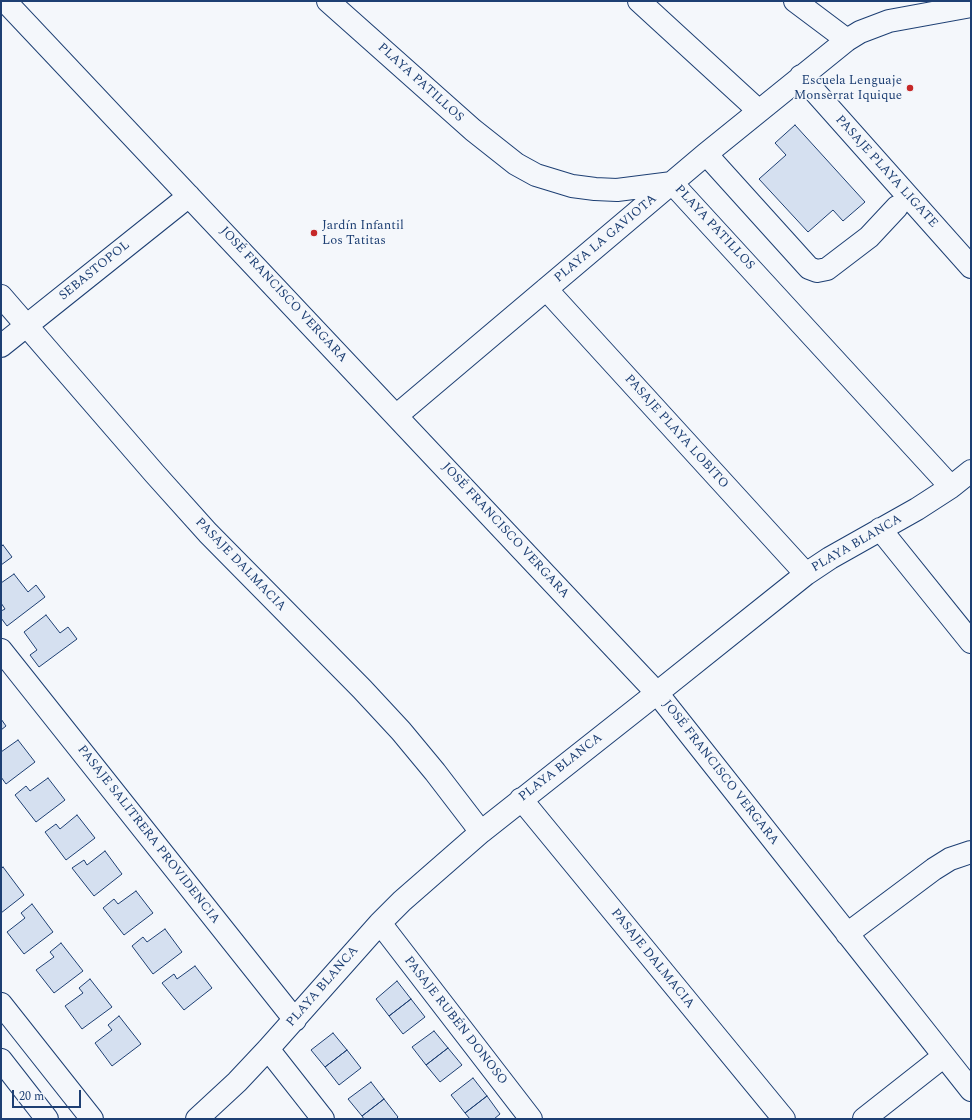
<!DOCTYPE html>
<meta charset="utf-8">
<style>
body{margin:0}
#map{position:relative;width:972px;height:1120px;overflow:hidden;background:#f4f7fb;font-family:Spectral,serif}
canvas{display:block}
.frame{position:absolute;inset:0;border:2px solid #1d3f73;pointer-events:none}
.scale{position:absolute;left:12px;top:1090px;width:69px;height:18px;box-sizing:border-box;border:2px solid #1d3f73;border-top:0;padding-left:5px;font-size:12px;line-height:14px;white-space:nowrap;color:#1d3f73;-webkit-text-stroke:3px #f4f7fb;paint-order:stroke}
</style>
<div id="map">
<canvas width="972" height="1120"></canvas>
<div class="frame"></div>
<div class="scale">20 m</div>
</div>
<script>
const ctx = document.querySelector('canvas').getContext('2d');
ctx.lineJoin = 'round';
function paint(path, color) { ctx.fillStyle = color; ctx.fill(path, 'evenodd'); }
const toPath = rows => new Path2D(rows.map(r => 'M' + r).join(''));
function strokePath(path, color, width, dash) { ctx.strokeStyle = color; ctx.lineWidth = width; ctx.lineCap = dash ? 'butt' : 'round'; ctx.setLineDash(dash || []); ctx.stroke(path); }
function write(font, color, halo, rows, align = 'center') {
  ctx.font = font + ' Spectral,serif'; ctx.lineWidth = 3; ctx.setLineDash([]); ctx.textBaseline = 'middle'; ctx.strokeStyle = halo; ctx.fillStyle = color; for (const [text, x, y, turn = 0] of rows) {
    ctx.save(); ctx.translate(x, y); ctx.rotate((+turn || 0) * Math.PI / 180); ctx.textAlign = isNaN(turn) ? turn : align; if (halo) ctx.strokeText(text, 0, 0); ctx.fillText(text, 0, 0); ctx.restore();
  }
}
const building = toPath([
 [795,125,865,202,843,221,833,210,808,232,759,179,786,155,775,143,795,125],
 [3,545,12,557,1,565,1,547,3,545],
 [14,574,28,592,36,585,45,597,7,626,1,618,1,611,5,609,1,603,1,583,14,574],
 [46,615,60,633,68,627,77,639,39,667,30,655,37,650,24,632,46,615],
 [1,719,6,726,1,730,1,719],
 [18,740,35,762,6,784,1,777,1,752,18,740],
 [48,778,65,800,36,822,15,795,26,786,30,791,48,778],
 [77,815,95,838,66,860,45,832,56,824,60,829,77,815],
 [105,851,122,874,94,896,72,868,84,860,87,865,105,851],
 [3,867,24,895,1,913,1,869,3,867],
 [136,891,153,913,124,935,103,908,114,899,118,904,136,891],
 [32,904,53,932,24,954,7,932,25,918,21,913,32,904],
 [165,929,182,952,153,974,132,946,143,937,147,942,165,929],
 [61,943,83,971,54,993,36,970,54,957,50,952,61,943],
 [195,966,212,988,184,1010,162,983,174,974,177,979,195,966],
 [90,979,112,1007,82,1029,65,1006,83,993,79,988,90,979],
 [397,981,411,999,389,1016,376,999,397,981],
 [411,999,425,1017,403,1034,389,1016,411,999],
 [119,1016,141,1044,112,1066,95,1043,112,1030,108,1025,119,1016],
 [434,1031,448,1048,426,1065,412,1047,434,1031],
 [333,1033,347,1050,325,1067,311,1050,333,1033],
 [448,1048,462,1065,440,1082,426,1065,448,1048],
 [347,1050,361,1068,339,1085,325,1067,347,1050],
 [473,1078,487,1096,465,1113,451,1095,473,1078],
 [371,1082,384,1099,362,1116,348,1099,371,1082],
 [487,1096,500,1114,494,1119,470,1119,465,1113,487,1096],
 [384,1099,398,1117,396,1119,364,1119,362,1116,384,1099]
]);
const minor = toPath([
 [5,1,657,693,971,1090],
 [328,1,473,130,516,164,536,175,572,186,595,189,617,190,672,183,951,487],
 [639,1,759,111],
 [795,1,847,40],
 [801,76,971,267],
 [706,154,809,268,817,271,827,269,869,237,897,207],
 [546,289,806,574],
 [1,296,155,474,208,533,362,689,401,731,435,772,481,832],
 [1,346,189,196],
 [396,416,706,154,847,40,860,32,889,21,971,6],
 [880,529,971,642],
 [1,650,295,1020],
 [521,799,784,1119],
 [380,923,531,1119],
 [847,934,934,869,950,859,971,852],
 [268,1049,323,1119],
 [197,1119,237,1082,268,1049,380,923,402,901,481,832,657,693,806,574,830,558,917,509,951,487,971,471],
 [864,1119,944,1056]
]);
const major = toPath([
 [1,1004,92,1119],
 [1,1060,47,1119]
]);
const markers = [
 [910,88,4,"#c62828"],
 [314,233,4,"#c62828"]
];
const poiNames = [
 ["Escuela Lenguaje",902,81],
 ["Monserrat Iquique",902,96],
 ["Jardín Infantil",322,226,"left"],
 ["Los Tatitas",322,241,"left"]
];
const streetNames = [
 ["PLAYA PATILLOS",420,83,42],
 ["PASAJE PLAYA LIGATE",886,172,48],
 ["PLAYA PATILLOS",714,228,47],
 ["PLAYA LA GAVIOTA",606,239,-40],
 ["SEBASTOPOL",95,271,-39],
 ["JOSÉ FRANCISCO VERGARA",283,295,47],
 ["PASAJE PLAYA LOBITO",676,432,48],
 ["JOSÉ FRANCISCO VERGARA",505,531,47],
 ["PLAYA BLANCA",857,544,-30],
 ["PASAJE DALMACIA",240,565,46],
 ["PLAYA BLANCA",561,768,-38],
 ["JOSÉ FRANCISCO VERGARA",720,773,52],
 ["PASAJE SALITRERA PROVIDENCIA",148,835,52],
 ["PASAJE DALMACIA",652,959,51],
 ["PLAYA BLANCA",323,987,-49],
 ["PASAJE RUBÉN DONOSO",455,1021,52]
];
paint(building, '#d5e0f0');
strokePath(building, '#1d3f73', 1);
strokePath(minor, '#1d3f73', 24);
strokePath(major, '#1d3f73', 24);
strokePath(minor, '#f4f7fb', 22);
strokePath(major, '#f4f7fb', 22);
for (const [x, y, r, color] of markers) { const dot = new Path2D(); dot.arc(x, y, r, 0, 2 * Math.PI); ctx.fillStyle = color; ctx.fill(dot); strokePath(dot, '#f4f7fb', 1.5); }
write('13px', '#1d3f73', '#f4f7fb', poiNames, 'right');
write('13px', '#1d3f73', '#f4f7fb', streetNames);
</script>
